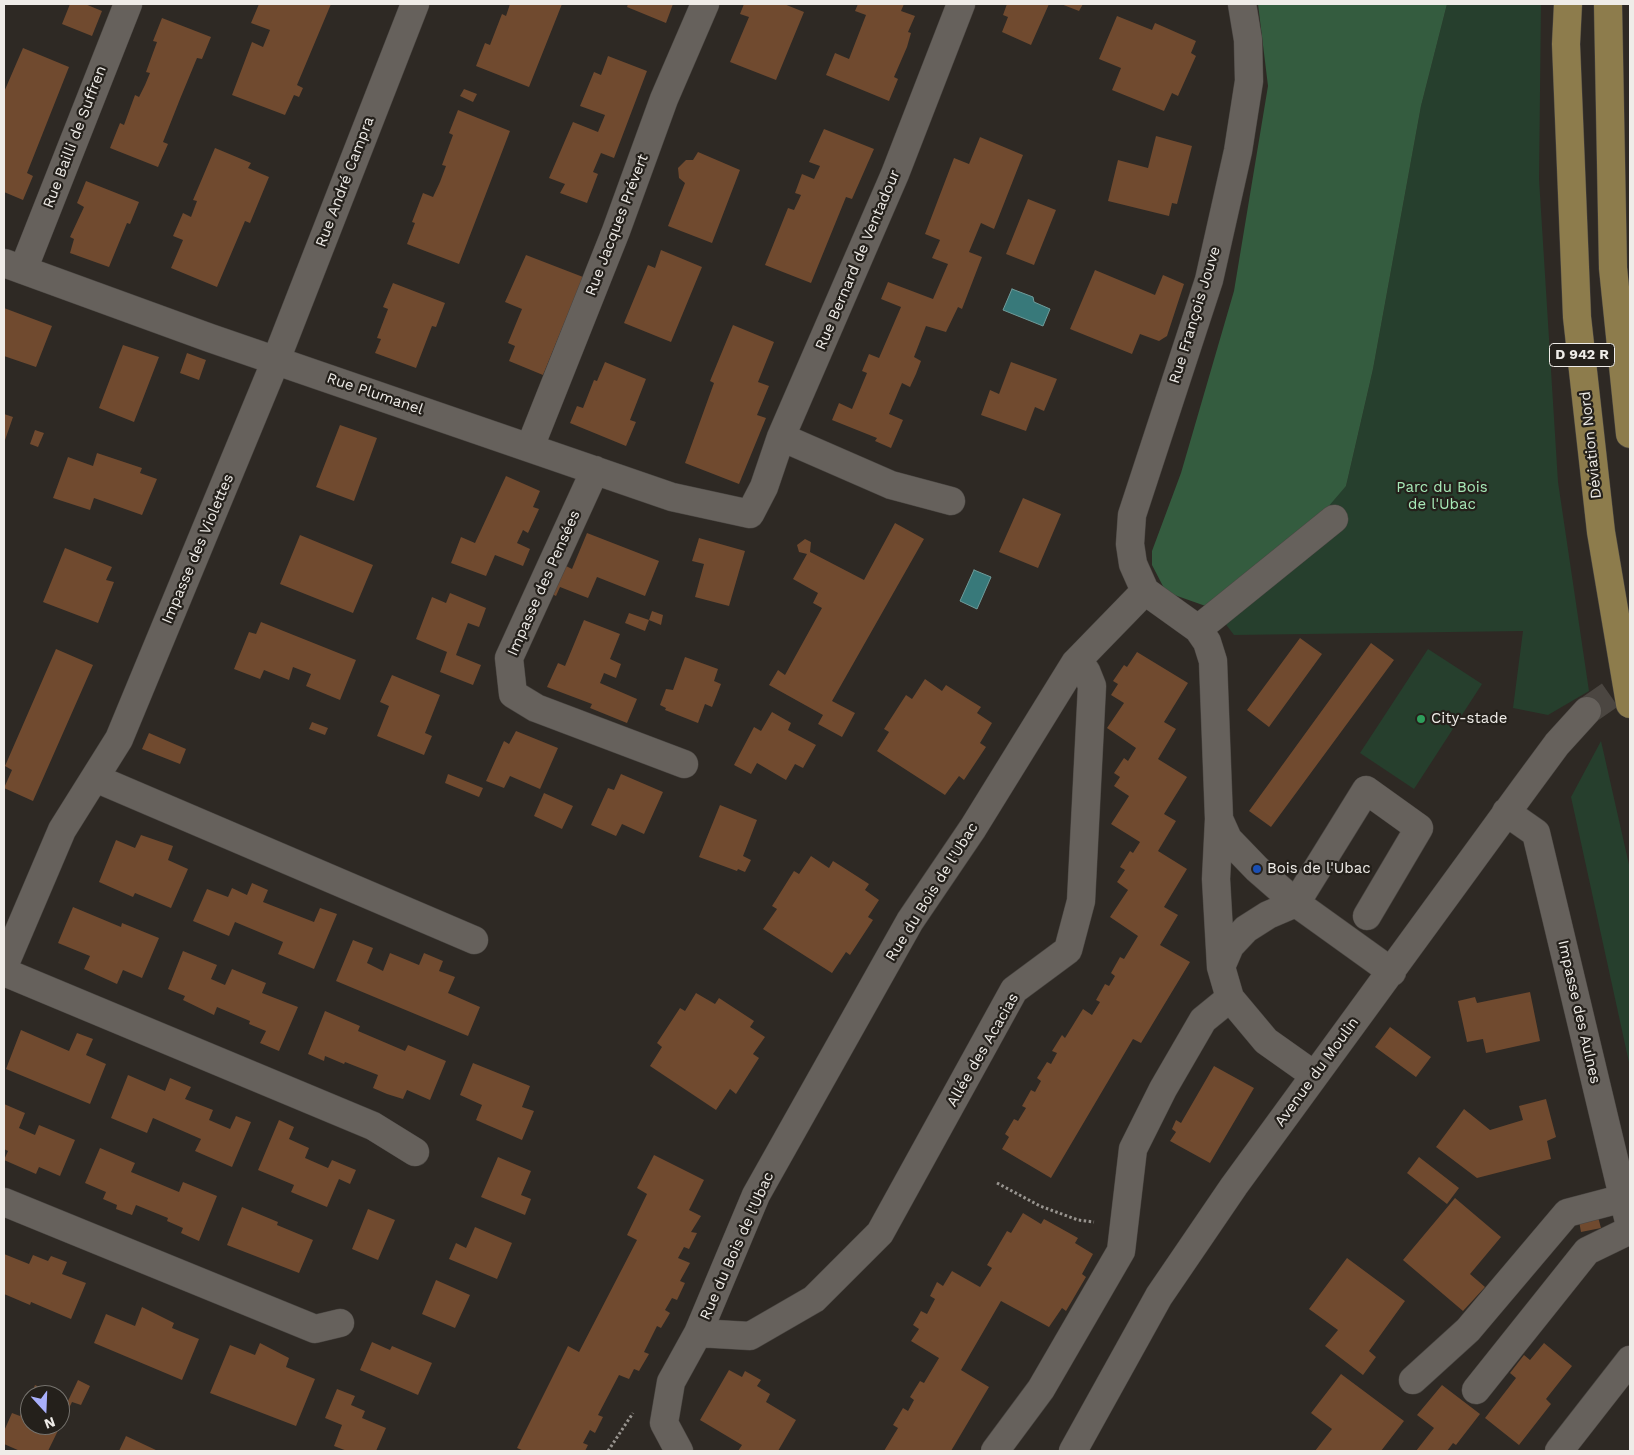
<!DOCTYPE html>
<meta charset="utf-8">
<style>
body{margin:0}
#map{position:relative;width:1634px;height:1455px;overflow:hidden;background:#2e2924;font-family:"Work Sans",sans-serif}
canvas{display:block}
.frame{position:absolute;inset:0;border:5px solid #efece8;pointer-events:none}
.north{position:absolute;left:20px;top:1385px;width:50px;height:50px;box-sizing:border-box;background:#24201b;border:1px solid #75726d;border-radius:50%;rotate:160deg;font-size:14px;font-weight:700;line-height:20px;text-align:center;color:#efece8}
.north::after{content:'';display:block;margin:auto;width:18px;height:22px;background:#a9b0fc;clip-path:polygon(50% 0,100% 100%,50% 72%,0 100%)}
</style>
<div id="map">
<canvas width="1634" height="1455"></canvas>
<div class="frame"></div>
<div class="north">N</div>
</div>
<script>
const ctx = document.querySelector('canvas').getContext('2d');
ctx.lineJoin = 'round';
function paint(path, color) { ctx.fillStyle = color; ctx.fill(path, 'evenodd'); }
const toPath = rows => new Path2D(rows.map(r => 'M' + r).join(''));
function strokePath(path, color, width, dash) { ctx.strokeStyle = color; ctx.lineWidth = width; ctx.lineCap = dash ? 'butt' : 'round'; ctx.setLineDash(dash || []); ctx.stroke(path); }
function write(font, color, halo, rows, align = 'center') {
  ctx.font = font + ' "Work Sans",sans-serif'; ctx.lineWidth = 4.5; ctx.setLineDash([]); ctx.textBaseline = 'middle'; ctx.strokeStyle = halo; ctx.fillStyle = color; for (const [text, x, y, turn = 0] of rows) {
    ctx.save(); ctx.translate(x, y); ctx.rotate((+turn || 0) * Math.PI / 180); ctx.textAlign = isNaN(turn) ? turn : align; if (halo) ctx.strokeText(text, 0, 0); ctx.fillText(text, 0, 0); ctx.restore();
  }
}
const green = toPath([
 [1447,4,1541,4,1539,179,1558,482,1589,691,1548,715,1513,708,1523,631,1234,635,1214,609,1346,486,1373,369,1421,106],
 [1428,649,1482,684,1414,789,1360,753],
 [1601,741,1630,869,1630,1067,1571,797]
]);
const forest = toPath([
 [1258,4,1447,4,1421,106,1373,369,1346,486,1272,572,1214,609,1166,592,1152,565,1152,551,1181,473,1234,291,1268,86]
]);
const water = toPath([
 [1012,289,1033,297,1034,302,1050,309,1043,326,1003,310,1012,289],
 [974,570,991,577,977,609,960,601,974,570]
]);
const building = toPath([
 [70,4,85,4,102,11,92,36,62,24],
 [259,4,331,4,297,85,303,88,299,97,294,95,285,115,232,95,252,42,263,47,270,30,251,23],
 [510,4,562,4,529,87,476,66,485,43,490,45,502,14,506,16],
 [628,4,673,4,666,23,627,7],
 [744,4,784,4,804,12,776,80,730,62,749,17,740,14],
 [858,4,904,4,901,11,915,16,908,32,911,33,907,47,894,77,898,79,889,101,826,75,835,53,849,59,866,15,855,11],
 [1007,4,1049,4,1031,45,1002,32,1008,17,1003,15],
 [1061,4,1083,4,1079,11],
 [1117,16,1152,30,1155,23,1196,41,1191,53,1196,56,1178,96,1172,93,1164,111,1112,90,1121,68,1099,59],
 [162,18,211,37,202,59,197,58,180,99,163,142,168,144,158,167,110,148,120,123,124,125,135,95,139,97,145,85,150,73,146,72,157,42,153,41],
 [23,48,69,67,27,173,33,176,23,200,4,192,4,92],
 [608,56,647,71,614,158,601,153,593,172,598,174,587,203,560,193,565,184,549,178,573,122,598,132,605,115,580,106,594,72,601,75],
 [464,89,477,94,473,102,460,96],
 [458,110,510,131,459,264,407,244,415,223,412,222,423,193,433,197,440,182,446,166,442,165,453,135,449,133],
 [824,129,874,149,852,199,846,197,811,283,765,265,788,208,794,210,801,195,795,193,802,174,814,179,820,166,809,162],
 [1156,136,1192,146,1177,204,1172,203,1169,216,1108,201,1118,160,1148,168],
 [980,137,1023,155,994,229,981,223,969,252,982,257,962,309,958,307,946,332,926,326,914,357,921,361,916,374,910,387,902,383,889,414,903,420,891,448,875,441,877,438,832,420,839,403,852,409,867,373,862,371,869,354,879,358,901,307,881,299,888,282,933,299,948,264,932,258,940,240,925,234,954,158,969,164],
 [215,148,251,163,248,168,269,177,250,223,245,221,217,287,171,268,183,240,173,236,183,213,191,217,197,201,193,200],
 [698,152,740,170,712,243,668,226,685,183,679,178,678,168,686,160,693,160],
 [86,181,139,202,130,224,127,223,109,267,70,253,74,239,70,237,84,207,77,203],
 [1028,199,1056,210,1034,265,1006,254],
 [661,250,702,267,671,342,624,323,648,265,655,268],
 [526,255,583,277,543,375,509,361,515,346,508,343,522,309,505,302],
 [1095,270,1155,295,1163,275,1184,284,1167,336,1159,341,1140,334,1132,354,1070,329],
 [393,283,445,303,436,327,432,326,416,368,375,353,381,339,377,338,388,309,383,307],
 [4,308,52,326,36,367,4,356],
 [733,325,774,342,758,382,769,386,757,415,766,418,739,484,685,463,714,383,710,381],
 [123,345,159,357,134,422,99,408],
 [187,353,206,360,199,380,180,373],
 [605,362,646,379,630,420,636,422,626,446,570,423,577,406,583,408,594,380,597,381],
 [1011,362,1057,379,1044,411,1035,407,1026,431,981,415,990,390,999,394],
 [4,414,13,417,4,443],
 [340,425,377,438,354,501,316,487],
 [35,430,44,433,38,447,30,444],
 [97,453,142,468,140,473,157,479,142,515,94,498,90,510,53,498,68,457,93,466],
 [506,476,540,491,533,507,539,509,528,533,523,530,517,543,530,549,523,566,495,555,486,576,451,563,461,537,475,543],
 [1023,498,1061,514,1038,568,999,552],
 [895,523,924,539,832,701,855,713,842,737,818,724,823,715,769,685,778,670,785,675,822,608,813,603,818,593,793,579,807,554,799,552,797,545,805,539,811,542,810,552,864,580],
 [587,533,659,561,645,596,597,577,588,598,560,587,556,596,552,594,564,565,572,569],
 [300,535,373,565,353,613,280,584],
 [699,538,745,551,729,606,695,597,704,564,692,561],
 [65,548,112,567,106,580,114,582,98,623,43,602],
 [450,593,486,608,479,627,468,623,456,655,481,665,473,685,440,672,447,652,416,639,432,597,446,603],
 [652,611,663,615,661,625,649,620],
 [629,613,649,620,645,631,625,623],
 [584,620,620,634,610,659,621,664,616,678,604,673,600,683,637,699,627,723,590,708,592,704,547,687,558,663,565,666],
 [261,622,356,660,340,700,306,686,311,674,293,667,289,680,264,670,260,679,234,669,249,632,256,634],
 [1300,638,1322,654,1269,727,1247,710],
 [1371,643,1394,660,1271,827,1249,811],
 [56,649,93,665,33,801,4,788,12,770,5,766],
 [1137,652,1188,683,1164,722,1176,729,1158,759,1187,777,1164,814,1176,821,1158,851,1187,869,1164,907,1178,915,1160,945,1190,962,1141,1043,1133,1039,1051,1178,1002,1149,1009,1137,1005,1134,1014,1119,1018,1121,1026,1108,1022,1106,1031,1090,1035,1092,1041,1081,1037,1078,1047,1062,1051,1064,1057,1053,1052,1051,1062,1035,1065,1038,1083,1009,1092,1015,1100,1002,1096,1000,1105,984,1109,986,1115,976,1111,973,1120,957,1124,959,1138,936,1110,917,1128,890,1117,882,1125,870,1120,867,1130,851,1133,853,1140,842,1111,824,1129,796,1114,786,1120,777,1114,773,1124,758,1128,761,1136,748,1107,728,1124,703,1111,695,1118,684,1113,681,1124,665,1127,667],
 [685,657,718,669,714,681,721,684,712,707,705,704,698,723,665,710,666,708,660,705,666,689,673,690],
 [392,675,440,695,425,733,432,736,424,755,377,736,389,706,380,702],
 [925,679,942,691,946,685,968,699,981,707,977,713,992,723,980,743,986,747,964,780,959,776,945,795,877,751,889,732,884,729,906,695,912,699],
 [772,712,791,723,788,730,816,745,803,768,795,764,786,780,757,763,751,774,734,765,754,727,761,731],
 [312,722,328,728,325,735,309,729],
 [516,731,558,748,540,789,510,776,504,788,486,781,504,741,509,744],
 [149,733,186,749,180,764,142,749],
 [448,774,483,788,479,797,445,783],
 [621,774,663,792,644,834,622,824,616,836,591,825,608,788,614,790],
 [544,793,573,806,562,829,534,816],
 [720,805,757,820,743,856,751,860,745,872,738,869,737,871,699,857],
 [141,835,173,846,168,860,188,869,171,908,135,893,133,897,99,882,116,840,135,848],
 [811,856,829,868,833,861,841,866,869,884,865,890,879,900,868,917,873,920,850,955,846,952,832,973,763,929,777,909,772,906,794,871,799,874],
 [252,883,268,890,263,902,314,922,320,908,337,914,314,969,278,954,283,942,235,922,229,936,193,921,207,889,228,897,232,888,247,895],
 [73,907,121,927,122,923,159,938,142,978,123,970,117,984,84,969,90,956,58,943],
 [353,940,373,948,367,963,383,971,390,953,419,965,424,953,443,961,439,971,455,977,448,993,480,1007,468,1036,336,981],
 [183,951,217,965,211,979,225,985,232,969,266,983,262,993,298,1007,279,1051,260,1043,266,1031,249,1024,250,1021,217,1007,214,1015,183,1000,185,996,168,989],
 [1530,992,1540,1041,1486,1053,1483,1039,1467,1042,1458,1001,1475,997,1477,1003],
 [696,993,715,1004,719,998,754,1021,750,1027,765,1037,753,1054,759,1058,736,1094,730,1089,716,1110,650,1066,662,1047,657,1043,680,1008,685,1011],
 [325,1011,360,1026,358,1031,405,1051,408,1045,446,1061,430,1100,407,1090,403,1099,387,1094,373,1088,378,1075,345,1062,344,1064,325,1056,324,1061,308,1054],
 [1390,1027,1431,1057,1416,1077,1375,1047],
 [21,1030,69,1051,77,1033,93,1039,86,1055,106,1064,90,1104,6,1069],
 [473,1063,530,1086,522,1107,534,1111,522,1140,476,1120,482,1105,460,1095],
 [1214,1066,1254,1088,1210,1163,1170,1141,1176,1132,1172,1129,1176,1120,1181,1123],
 [128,1075,165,1091,170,1078,191,1087,185,1099,213,1110,209,1120,230,1129,236,1116,251,1122,232,1167,195,1151,201,1139,153,1118,147,1133,111,1118],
 [1546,1099,1556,1137,1547,1141,1551,1159,1477,1178,1436,1147,1464,1109,1490,1130,1523,1120,1519,1106],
 [4,1104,25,1113,19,1128,35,1135,39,1125,75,1140,60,1176,39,1167,36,1174,4,1160,8,1151,4,1149],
 [279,1120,294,1127,289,1139,309,1148,305,1158,328,1168,332,1160,356,1170,350,1184,339,1179,327,1207,291,1192,294,1185,258,1170],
 [100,1148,135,1163,131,1172,179,1192,183,1182,217,1196,199,1241,181,1233,183,1228,167,1221,168,1218,136,1205,132,1215,116,1209,117,1205,103,1199,106,1192,85,1183],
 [654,1155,704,1180,689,1210,701,1216,691,1232,697,1233,689,1249,684,1247,678,1258,690,1263,680,1281,685,1283,677,1300,672,1298,665,1310,670,1313,661,1328,657,1326,644,1352,649,1354,639,1371,634,1369,629,1379,619,1375,598,1415,603,1417,595,1433,590,1430,583,1443,588,1445,585,1451,524,1451,517,1448,568,1346,579,1352,637,1240,627,1235,647,1194,637,1188],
 [498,1157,531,1171,521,1195,531,1199,525,1215,481,1197],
 [1419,1157,1459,1188,1447,1204,1407,1173],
 [1455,1198,1501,1237,1470,1274,1485,1287,1463,1311,1403,1260],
 [242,1207,278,1222,277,1225,313,1240,299,1273,227,1245],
 [368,1209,395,1220,378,1260,352,1249],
 [1023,1213,1041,1224,1044,1219,1078,1238,1075,1243,1093,1254,1082,1274,1086,1277,1066,1311,1062,1308,1049,1327,1001,1301,961,1370,989,1387,951,1451,884,1451,898,1428,893,1425,903,1408,908,1411,914,1400,910,1397,920,1381,924,1383,939,1358,911,1341,919,1329,913,1325,921,1311,927,1314,935,1299,930,1296,937,1282,943,1286,952,1271,980,1287,992,1268,987,1265,1007,1231,1011,1233],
 [1598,1217,1601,1228,1581,1232,1579,1221],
 [475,1227,512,1243,497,1279,449,1259,456,1243,466,1248],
 [4,1254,29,1264,33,1255,48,1261,51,1256,67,1262,62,1274,86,1283,71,1319,31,1302,30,1305,4,1294],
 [1347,1258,1405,1301,1369,1351,1376,1357,1363,1375,1325,1346,1338,1330,1309,1309],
 [436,1280,470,1295,455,1328,422,1314],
 [142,1307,174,1323,172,1328,199,1339,182,1380,94,1343,106,1314,135,1326],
 [372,1342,390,1350,392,1346,432,1363,418,1395,360,1370],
 [260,1343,289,1358,286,1367,315,1379,296,1426,210,1393,230,1345,255,1355],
 [1544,1343,1572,1366,1546,1399,1551,1404,1519,1445,1485,1418,1516,1378,1510,1373,1524,1355,1530,1360],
 [729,1370,742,1377,745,1371,761,1380,757,1386,770,1394,766,1402,796,1420,778,1451,738,1451,742,1445,700,1420],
 [1341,1374,1404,1421,1381,1451,1315,1451,1332,1429,1311,1413],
 [78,1380,90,1386,81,1405,72,1402,48,1451,20,1451,4,1444,4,1431,12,1413,20,1416,30,1396,30,1425,60,1425,60,1397,68,1401],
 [35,1385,56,1395,31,1395],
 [1442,1385,1480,1414,1456,1445,1453,1443,1447,1451,1416,1451,1434,1428,1417,1415],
 [337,1389,355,1396,351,1405,365,1411,362,1418,386,1428,376,1451,347,1451,334,1446,342,1425,325,1418],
 [126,1436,158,1451,119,1451]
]);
const minorTunnel = toPath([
 [1587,711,1630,681]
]);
const path = toPath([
 [997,1183,1040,1206,1078,1220,1094,1222],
 [608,1451,633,1413]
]);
const minor = toPath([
 [4,263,210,338,672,497,750,514,764,487,781,437,895,174,961,4],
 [23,270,128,4],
 [781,437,891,485,951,501],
 [530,447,616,231,664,99,705,4],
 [595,470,509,658,513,694,536,708,684,764],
 [1145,591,1133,564,1130,544,1132,515,1209,280,1238,151,1249,81,1248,40,1242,4],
 [1145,591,1198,629,1207,642,1213,661,1219,819,1216,879,1221,967,1230,998,1266,1041,1314,1075],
 [1198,629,1334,519],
 [95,778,474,940],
 [1506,812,1536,833,1630,1226],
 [1219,819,1228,839,1257,869,1296,903,1392,972],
 [4,966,62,830,119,739,276,360,415,4],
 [1221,967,1230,946,1246,929,1268,915,1296,903,1366,790,1419,828,1367,916],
 [4,972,373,1126,415,1152],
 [4,1202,315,1329,340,1323],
 [698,1333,750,1336,814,1299,880,1233,1014,990,1068,950,1081,901,1092,686,1086,671,1075,663],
 [1413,1380,1468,1330,1567,1213,1624,1198],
 [1476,1390,1587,1251,1630,1230],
 [679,1451,664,1423,671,1382,698,1333,756,1195,910,921,973,828,1075,663,1145,591],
 [995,1451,1041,1389,1121,1251,1133,1149,1163,1089,1203,1020,1230,998],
 [1073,1451,1159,1296,1234,1186,1526,786,1557,744,1587,711],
 [1559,1451,1630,1360]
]);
const major = toPath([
 [1568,4,1566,44,1577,317,1601,532,1630,704],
 [1608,4,1613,268,1630,434]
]);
const markers = [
 [1421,719,5,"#2e9e5b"],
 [1257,869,5,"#1a4fb4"]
];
const shields = [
 [1582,355,65]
];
const shieldNames = [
 ["D 942 R",1582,355]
];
const streetNames = [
 ["Rue Bailli de Suffren",75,137,-69],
 ["Rue André Campra",345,182,-69],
 ["Rue Jacques Prévert",617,225,-69],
 ["Rue Bernard de Ventadour",858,260,-67],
 ["Rue François Jouve",1195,315,-73],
 ["Rue Plumanel",375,394,19],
 ["Déviation Nord",1591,445,-96],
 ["Impasse des Violettes",198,549,-67],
 ["Impasse des Pensées",544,583,-66],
 ["Rue du Bois de l'Ubac",932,892,-58],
 ["Impasse des Aulnes",1579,1012,77],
 ["Allée des Acacias",983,1050,-60],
 ["Avenue du Moulin",1317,1072,-54],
 ["Rue du Bois de l'Ubac",737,1246,-66]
];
const parkNames = [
 ["Parc du Bois",1442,488],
 ["de l'Ubac",1442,505]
];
const poiNames = [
 ["City-stade",1431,719],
 ["Bois de l'Ubac",1267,869]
];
paint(green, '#263f2d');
paint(forest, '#345c3f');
paint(water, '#38797a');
strokePath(water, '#6f9c9b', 1);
paint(building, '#704a2f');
strokePath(minorTunnel, '#4b4641', 28, [28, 14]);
strokePath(minor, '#4a4642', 29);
strokePath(major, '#4a4642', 29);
strokePath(path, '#98948f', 3, [2.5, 2.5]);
strokePath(minor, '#66615c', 28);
strokePath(major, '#8d7c4c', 28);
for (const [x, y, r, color] of markers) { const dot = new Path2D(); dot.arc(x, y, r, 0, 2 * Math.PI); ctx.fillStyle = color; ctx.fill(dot); strokePath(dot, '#24201b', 2); }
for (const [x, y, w] of shields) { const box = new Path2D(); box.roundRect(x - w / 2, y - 11.5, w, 23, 4); ctx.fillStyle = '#24201b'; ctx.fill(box); strokePath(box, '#efece8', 1); }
write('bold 14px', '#efece8', null, shieldNames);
write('15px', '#efece8', '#24201b', streetNames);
write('15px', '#a7e9b7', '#24201b', parkNames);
write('15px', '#efece8', '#24201b', poiNames, 'left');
</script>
